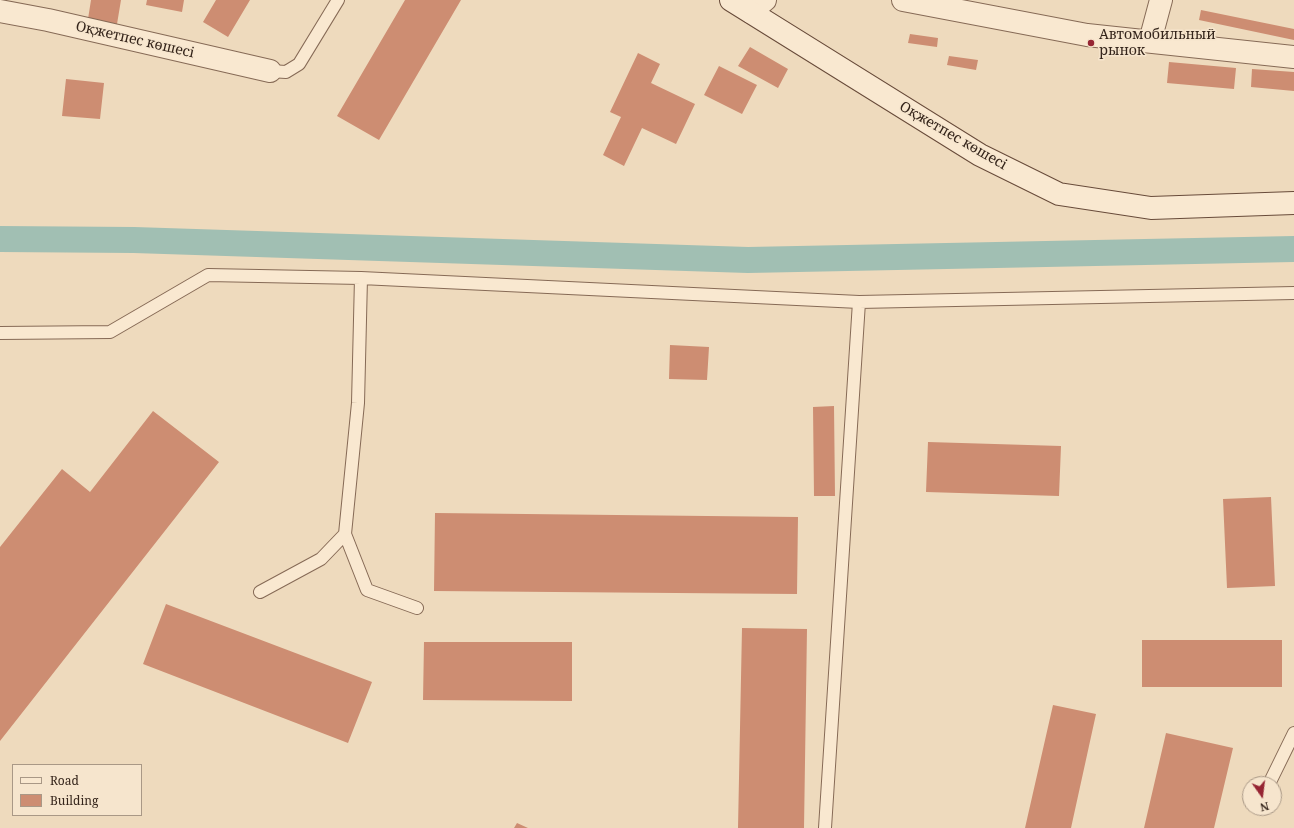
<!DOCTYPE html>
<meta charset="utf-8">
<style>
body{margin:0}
#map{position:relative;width:1294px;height:828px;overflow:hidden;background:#eedabd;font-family:"Noto Serif",serif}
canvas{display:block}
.legend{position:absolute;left:12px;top:764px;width:130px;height:52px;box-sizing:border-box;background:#f6e5cd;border:1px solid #a99886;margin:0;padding:5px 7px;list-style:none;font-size:12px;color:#35251b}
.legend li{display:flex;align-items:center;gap:8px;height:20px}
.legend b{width:20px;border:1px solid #a99886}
.north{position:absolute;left:1242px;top:776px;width:40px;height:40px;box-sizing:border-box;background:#f6e5cd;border:1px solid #a99886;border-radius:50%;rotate:166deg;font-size:11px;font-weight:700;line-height:16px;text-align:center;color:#35251b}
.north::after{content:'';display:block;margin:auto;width:14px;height:18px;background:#962533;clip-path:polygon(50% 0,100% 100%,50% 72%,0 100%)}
</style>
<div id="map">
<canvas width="1294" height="828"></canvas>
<ul class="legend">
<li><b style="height:5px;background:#f9e8d0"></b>Road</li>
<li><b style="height:11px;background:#cd8d72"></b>Building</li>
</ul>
<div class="north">N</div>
</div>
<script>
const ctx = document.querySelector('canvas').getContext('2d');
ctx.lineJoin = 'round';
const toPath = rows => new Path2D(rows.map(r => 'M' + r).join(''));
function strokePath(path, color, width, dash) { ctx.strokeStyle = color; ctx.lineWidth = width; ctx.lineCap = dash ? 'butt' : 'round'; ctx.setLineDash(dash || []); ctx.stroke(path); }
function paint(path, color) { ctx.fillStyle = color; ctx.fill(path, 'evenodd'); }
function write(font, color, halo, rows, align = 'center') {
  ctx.font = font + ' "Noto Serif",serif'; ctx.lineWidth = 3; ctx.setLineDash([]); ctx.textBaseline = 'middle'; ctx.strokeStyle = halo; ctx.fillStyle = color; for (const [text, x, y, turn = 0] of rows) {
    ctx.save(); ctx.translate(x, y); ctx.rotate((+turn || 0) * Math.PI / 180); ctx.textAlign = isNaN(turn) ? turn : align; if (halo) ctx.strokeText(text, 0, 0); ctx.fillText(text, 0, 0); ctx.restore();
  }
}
const canal = toPath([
 [0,239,134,240,748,260,1294,249]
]);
const building = toPath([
 [91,0,121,0,117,24,88,19],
 [147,0,184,0,182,12,146,5],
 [216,0,250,0,228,37,203,22],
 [405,0,461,0,379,140,337,116],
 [1201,10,1294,29,1294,40,1199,20],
 [910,34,938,38,937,47,908,43],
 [750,47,788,69,778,88,738,66],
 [638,53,660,64,651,83,695,104,676,144,642,128,624,166,603,155,621,117,610,112],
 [949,56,978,60,976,70,947,65],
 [1169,62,1236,68,1234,89,1167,83],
 [719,66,757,85,742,114,704,95],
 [1252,69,1294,72,1294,91,1251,87],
 [66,79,104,83,100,119,62,116],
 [670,345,709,347,707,380,669,379],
 [834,406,835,496,814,496,813,407],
 [153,411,219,462,0,741,0,547,62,469,90,492],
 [928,442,1061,446,1059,496,926,492],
 [1271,497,1275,586,1227,588,1223,499],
 [435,513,798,517,797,594,434,591],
 [166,604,372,682,348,743,143,664],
 [742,628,807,629,804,828,738,828],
 [1142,640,1282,640,1282,687,1142,687],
 [424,642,572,642,572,701,423,700],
 [1053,705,1096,714,1071,828,1025,828],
 [1166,733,1233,748,1214,828,1144,828],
 [517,823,528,828,514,828]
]);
const lane = toPath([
 [270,71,286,72,299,64,338,0],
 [0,333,110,332,208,275,361,278,859,302,1294,293],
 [345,534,367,590,417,608],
 [260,592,321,559,345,534,358,403,361,278],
 [1269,784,1294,733],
 [825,828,859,302]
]);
const street = toPath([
 [903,0,1087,35,1294,57],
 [0,11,48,20,270,71],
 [751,12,765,0],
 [1150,41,1161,0]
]);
const secondary = toPath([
 [731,0,980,155,1059,194,1151,208,1294,203]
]);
const markers = [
 [1091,43,4,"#962533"]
];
const poiNames = [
 ["Автомобильный",1099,35],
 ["рынок",1099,51]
];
const streetNames = [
 ["Оқжетпес көшесі",135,40,13],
 ["Оқжетпес көшесі",953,136,30]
];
strokePath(canal, '#a1bfb3', 26);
paint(building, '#cd8d72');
strokePath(lane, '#866a56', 14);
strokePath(street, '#866a56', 24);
strokePath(secondary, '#684b3a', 24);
strokePath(lane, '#f9e8d0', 12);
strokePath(street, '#f9e8d0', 22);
strokePath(secondary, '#f9e8d0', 22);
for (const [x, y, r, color] of markers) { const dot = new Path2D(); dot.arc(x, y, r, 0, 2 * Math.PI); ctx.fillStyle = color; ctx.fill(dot); strokePath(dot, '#f6e5cd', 1.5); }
write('14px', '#35251b', '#f6e5cd', poiNames, 'left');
write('14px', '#35251b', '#f6e5cd', streetNames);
</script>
